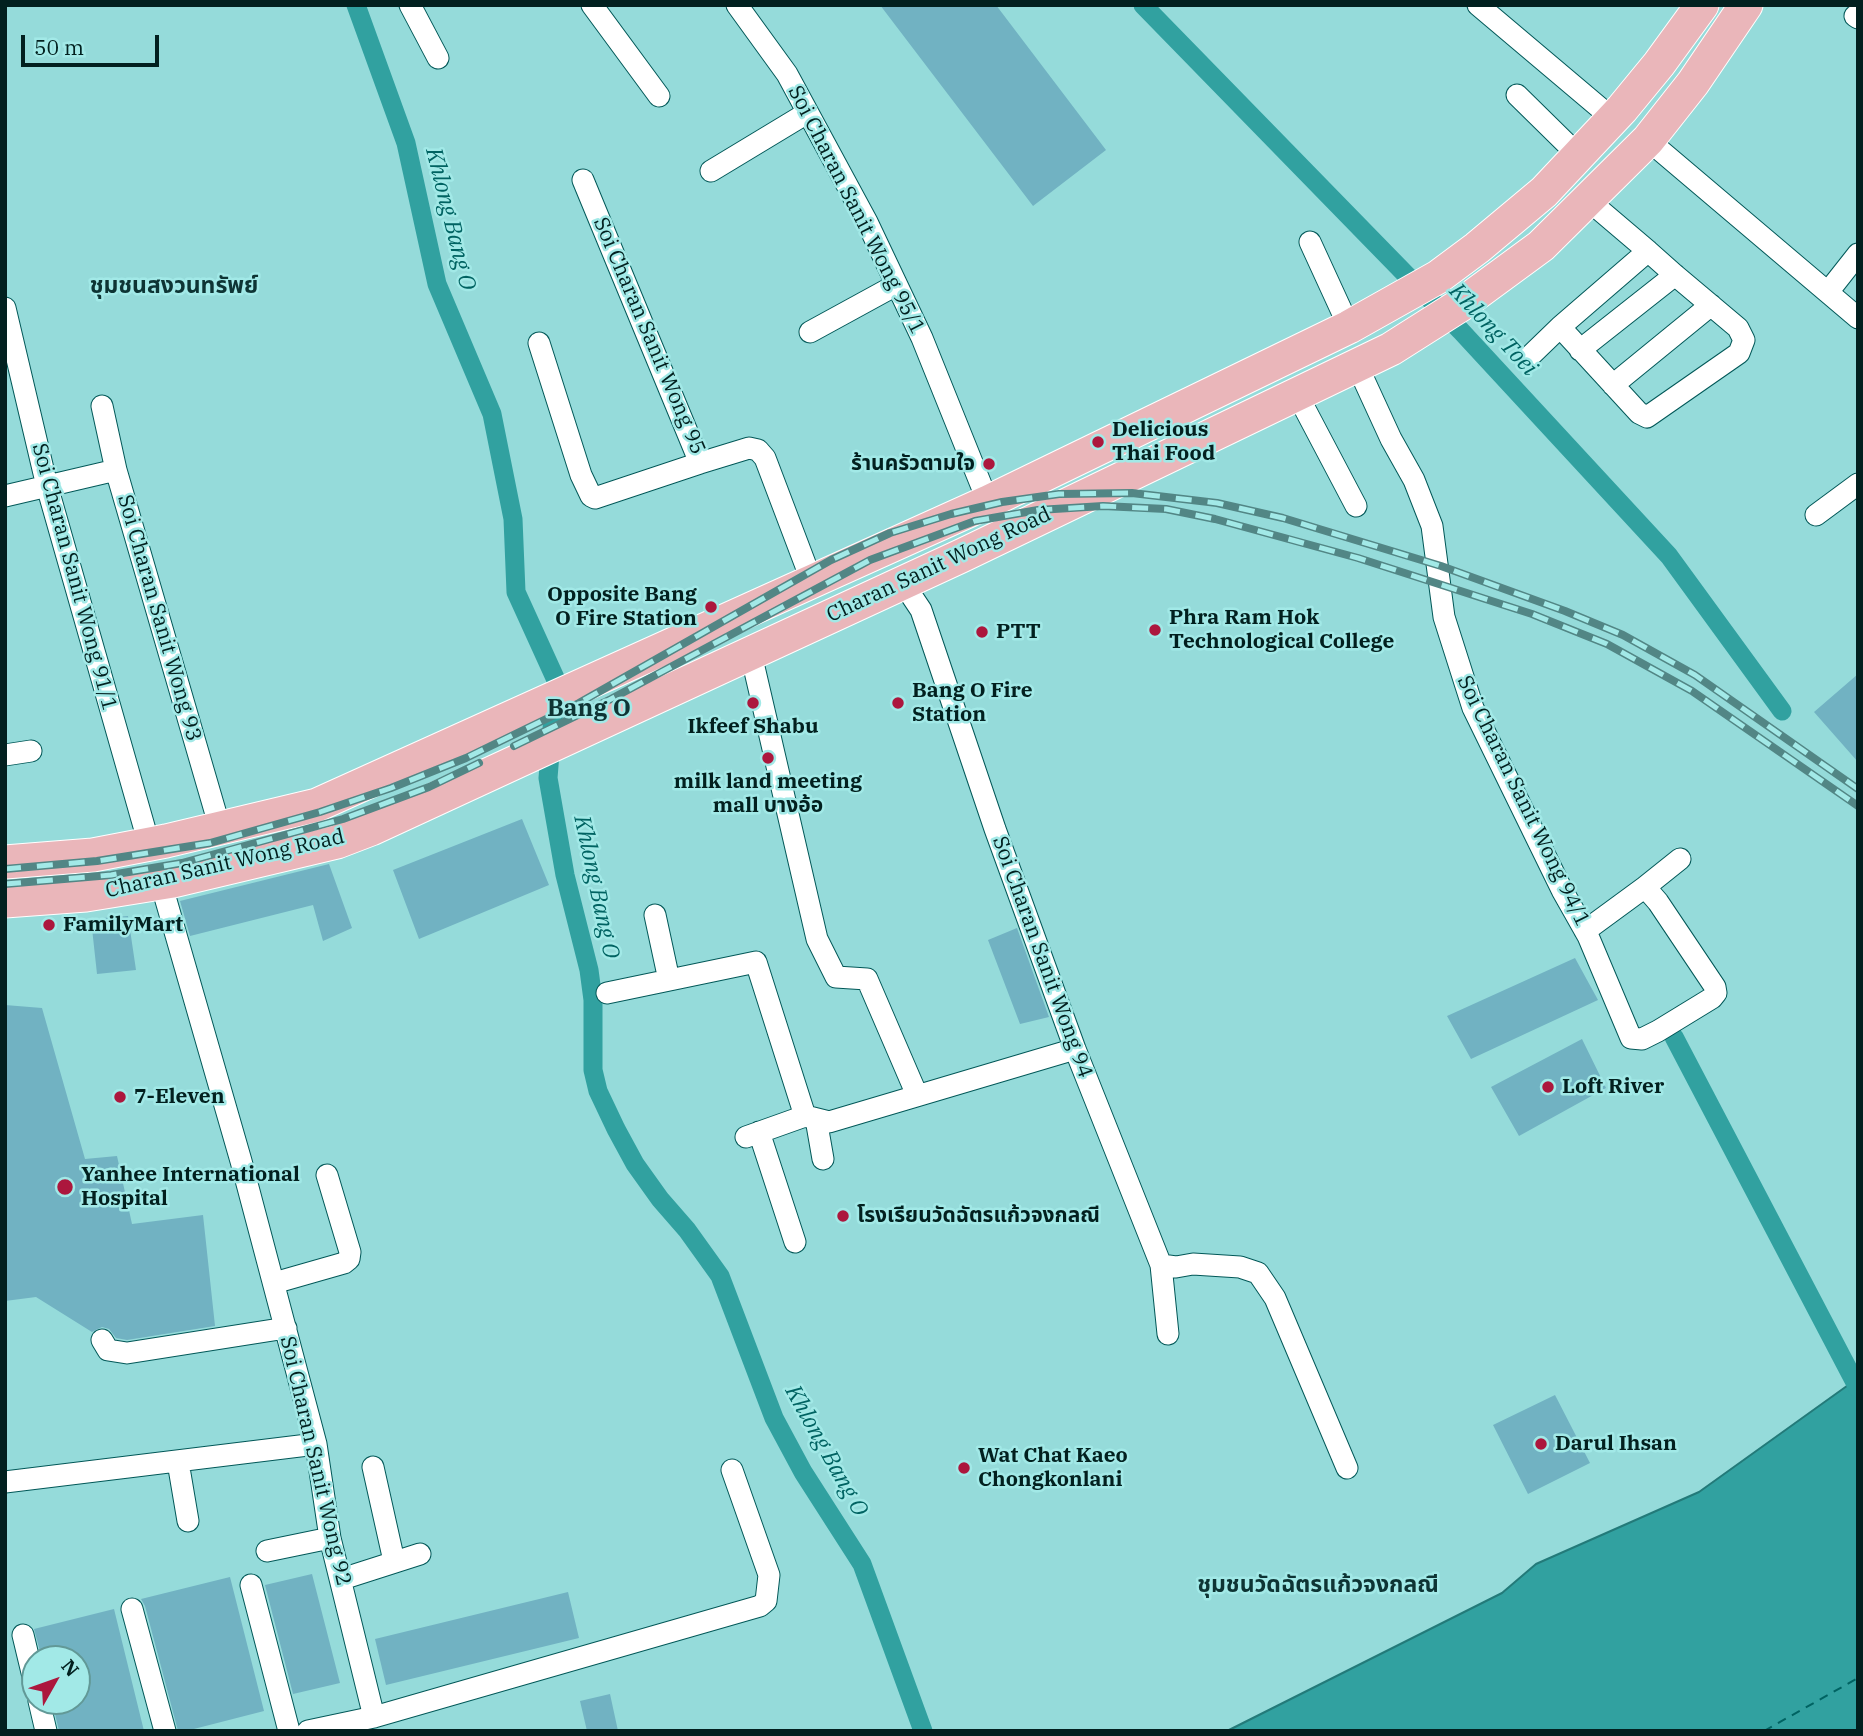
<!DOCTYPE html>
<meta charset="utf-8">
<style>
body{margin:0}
#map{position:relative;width:1863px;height:1736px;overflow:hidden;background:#95dbda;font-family:"IBM Plex Serif",serif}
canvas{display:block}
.frame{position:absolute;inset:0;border:7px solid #02201f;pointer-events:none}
.north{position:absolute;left:21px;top:1645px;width:70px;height:70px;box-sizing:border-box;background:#a2e9e7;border:2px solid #629997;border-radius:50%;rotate:50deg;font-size:19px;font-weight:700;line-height:28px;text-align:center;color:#02201f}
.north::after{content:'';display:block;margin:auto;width:24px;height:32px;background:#ac173d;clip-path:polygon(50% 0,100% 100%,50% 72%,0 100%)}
.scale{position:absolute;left:21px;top:35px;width:138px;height:32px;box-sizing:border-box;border:4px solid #02201f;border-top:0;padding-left:9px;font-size:21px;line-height:24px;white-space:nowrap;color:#02201f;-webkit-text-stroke:5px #a2e9e7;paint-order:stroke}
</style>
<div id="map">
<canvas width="1863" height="1736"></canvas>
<div class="frame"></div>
<div class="north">N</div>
<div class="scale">50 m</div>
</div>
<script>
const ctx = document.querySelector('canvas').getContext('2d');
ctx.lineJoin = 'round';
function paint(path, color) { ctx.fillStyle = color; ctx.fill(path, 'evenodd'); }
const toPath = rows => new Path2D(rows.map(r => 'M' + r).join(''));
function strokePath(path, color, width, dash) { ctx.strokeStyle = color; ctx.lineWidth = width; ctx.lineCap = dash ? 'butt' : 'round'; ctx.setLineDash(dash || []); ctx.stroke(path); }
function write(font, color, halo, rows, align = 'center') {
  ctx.font = font + ' "IBM Plex Serif","Noto Sans Thai",serif'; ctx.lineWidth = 5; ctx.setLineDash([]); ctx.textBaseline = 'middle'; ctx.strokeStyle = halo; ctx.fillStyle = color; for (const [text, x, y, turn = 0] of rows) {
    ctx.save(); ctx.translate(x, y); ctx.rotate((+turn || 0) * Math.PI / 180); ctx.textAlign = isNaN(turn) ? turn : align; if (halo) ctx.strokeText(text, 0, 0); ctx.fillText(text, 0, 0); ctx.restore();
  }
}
const water = toPath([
 [1858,1378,1858,1731,1227,1731,1502,1593,1536,1564,1699,1492,1858,1378]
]);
const canal = toPath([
 [356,5,406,143,437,284,492,414,513,519,516,592,556,680,548,778,565,875,589,970,593,1000,593,1070,598,1091,616,1129,635,1164,660,1199,687,1230,720,1276,774,1418,803,1472,862,1564,923,1731],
 [1143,5,1461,331,1669,556,1782,711],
 [1674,1037,1858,1388]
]);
const ferry = toPath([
 [1764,1731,1858,1678]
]);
const building = toPath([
 [880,5,996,5,1106,150,1033,206],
 [1858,674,1858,762,1814,712],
 [522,819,549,885,419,939,393,870],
 [329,864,352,928,323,941,313,905,190,936,180,901],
 [128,916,136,970,97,974,91,919],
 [1017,928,1049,1017,1020,1024,988,940],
 [1575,958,1598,1000,1471,1059,1447,1016],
 [5,1005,42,1008,85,1159,117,1156,132,1224,203,1215,215,1326,127,1340,116,1338,109,1329,102,1327,92,1332,36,1297,5,1301],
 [1582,1039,1606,1088,1519,1136,1491,1087],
 [1555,1395,1590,1463,1528,1494,1493,1425],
 [312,1574,340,1683,293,1694,265,1585],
 [230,1577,264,1711,186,1731,178,1731,145,1606,141,1599],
 [568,1592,579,1638,386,1685,375,1639],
 [114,1609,144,1731,59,1731,52,1701,77,1701,77,1659,42,1659,34,1629],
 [610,1694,618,1731,587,1731,580,1701]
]);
const minor = toPath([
 [410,5,438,58],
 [592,5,659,96],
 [737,5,787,74,867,222,922,338,988,502],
 [1478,5,1613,119],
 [1855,16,1858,18],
 [1517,95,1579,156],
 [1648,140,1858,318],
 [711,171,807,113],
 [583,180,700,463,749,448,758,450,765,458,812,582],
 [1588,200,1648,251,1675,275,1738,328,1744,340,1739,353,1647,417,1639,413,1560,327,1648,251],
 [1310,242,1349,327],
 [1828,292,1858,254],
 [5,308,47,486,149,844],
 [810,332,896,285],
 [539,343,581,475,591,496,595,498,700,463],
 [1580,350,1675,275],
 [1529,357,1560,327],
 [1357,365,1391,439,1414,480,1432,526,1444,617,1473,708,1562,890,1588,936,1631,1038,1642,1039,1658,1031,1712,998,1716,993,1715,987,1658,902,1645,887,1585,931],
 [1613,385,1711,305],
 [1297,394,1356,506],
 [102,406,116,470,220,828],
 [5,496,116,470],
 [1816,515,1858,484],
 [903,583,921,610,995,829,1075,1049,1161,1265,1168,1334],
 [751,654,817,939,836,977,867,979,917,1095],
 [5,755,31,751],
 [161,883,241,1161,316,1444,330,1538,374,1717],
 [1645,887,1680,859],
 [655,915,669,980],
 [607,993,756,962,805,1116],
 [816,1119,823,1159],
 [759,1132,795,1242],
 [746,1137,805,1116,829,1122,1075,1049],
 [1161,1265,1176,1267,1193,1264,1240,1267,1258,1273,1275,1298,1347,1468],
 [274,1283,344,1263,349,1259,350,1252,327,1175],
 [102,1340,108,1350,127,1353,286,1328],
 [178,1462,188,1521],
 [373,1467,394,1561],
 [5,1482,316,1444],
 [267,1551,330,1538],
 [342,1579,420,1554],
 [251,1585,289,1731],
 [132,1609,165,1731],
 [23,1635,35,1685],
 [39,1701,46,1731],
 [308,1731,374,1717,760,1606,766,1601,769,1575,732,1470]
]);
const primary = toPath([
 [5,862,93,855,166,841,317,805,988,502,1349,327,1438,277,1477,248,1544,192,1622,109,1659,64,1702,5],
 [5,901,86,895,173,881,337,842,371,829,961,556,1391,349,1462,304,1541,246,1648,140,1693,83,1746,5]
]);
const rail = toPath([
 [514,746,611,699,870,560,975,521,1038,510,1103,506,1166,509,1215,519,1358,558,1532,614,1607,644,1692,691,1858,806],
 [5,869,97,861,210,843,320,812,391,788,466,758,579,703,831,560,890,533,951,514,1002,502,1059,494,1132,493,1217,503,1283,518,1441,566,1565,611,1623,635,1695,675,1858,789],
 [5,884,111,875,182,863,343,819,429,787,479,763]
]);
const markers = [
 [1098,442,7,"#ac173d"],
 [989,464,7,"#ac173d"],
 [711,607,7,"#ac173d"],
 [1155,630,7,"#ac173d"],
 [982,632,7,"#ac173d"],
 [753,703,7,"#ac173d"],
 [898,703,7,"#ac173d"],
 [768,758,7,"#ac173d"],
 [49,925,7,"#ac173d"],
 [1548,1087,7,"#ac173d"],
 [120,1097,7,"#ac173d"],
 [65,1187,9,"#ac173d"],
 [843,1216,7,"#ac173d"],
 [1541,1444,7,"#ac173d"],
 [964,1468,7,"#ac173d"]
];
const streetNames = [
 ["Soi Charan Sanit Wong 95/1",856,210,63],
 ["Soi Charan Sanit Wong 95",649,336,67],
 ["Charan Sanit Wong Road",939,565,-25],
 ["Soi Charan Sanit Wong 91/1",74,577,75],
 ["Soi Charan Sanit Wong 93",159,618,74],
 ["Soi Charan Sanit Wong 94/1",1523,801,64],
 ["Charan Sanit Wong Road",225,864,-13],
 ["Soi Charan Sanit Wong 94",1042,957,70],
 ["Soi Charan Sanit Wong 92",315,1461,77]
];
const poiNames = [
 ["Delicious",1112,430],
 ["Thai Food",1112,454],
 ["ร้านครัวตามใจ",975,464,"right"],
 ["Opposite Bang",697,595,"right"],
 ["O Fire Station",697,619,"right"],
 ["Phra Ram Hok",1169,618],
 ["Technological College",1169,642],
 ["PTT",996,632],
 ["Bang O Fire",912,691],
 ["Station",912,715],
 ["Ikfeef Shabu",753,727,"center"],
 ["milk land meeting",768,782,"center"],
 ["mall บางอ้อ",768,806,"center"],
 ["FamilyMart",63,925],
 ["Loft River",1562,1087],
 ["7-Eleven",134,1097],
 ["Yanhee International",81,1175],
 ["Hospital",81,1199],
 ["โรงเรียนวัดฉัตรแก้วจงกลณี",857,1216],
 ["Darul Ihsan",1555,1444],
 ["Wat Chat Kaeo",978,1456],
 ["Chongkonlani",978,1480]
];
const waterNames = [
 ["Khlong Bang O",450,219,76],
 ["Khlong Toei",1493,330,47],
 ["Khlong Bang O",596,887,78],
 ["Khlong Bang O",826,1451,61]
];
const neighbourhoodNames = [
 ["ชุมชนสงวนทรัพย์",174,286],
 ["ชุมชนวัดฉัตรแก้วจงกลณี",1318,1585]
];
const quarterNames = [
 ["Bang O",589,709]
];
paint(water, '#31a1a0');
strokePath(water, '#237a79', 2);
strokePath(canal, '#31a1a0', 19);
strokePath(ferry, '#006362', 2, [9, 7]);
paint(building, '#71b2c2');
strokePath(minor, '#025858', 23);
strokePath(primary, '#fff', 35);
strokePath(minor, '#fff', 21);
strokePath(primary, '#eab6ba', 33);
strokePath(rail, '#528685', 8);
strokePath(rail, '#a2e9e7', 5, [16]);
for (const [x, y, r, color] of markers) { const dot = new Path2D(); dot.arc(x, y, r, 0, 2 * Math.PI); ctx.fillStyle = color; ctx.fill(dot); strokePath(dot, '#a2e9e7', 2.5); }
write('21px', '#02201f', '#a2e9e7', streetNames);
write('bold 21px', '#02201f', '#a2e9e7', poiNames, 'left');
write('italic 23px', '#006362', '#a2e9e7', waterNames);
write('bold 23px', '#0e3434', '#a2e9e7', neighbourhoodNames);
write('bold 24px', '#0e3434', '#a2e9e7', quarterNames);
</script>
